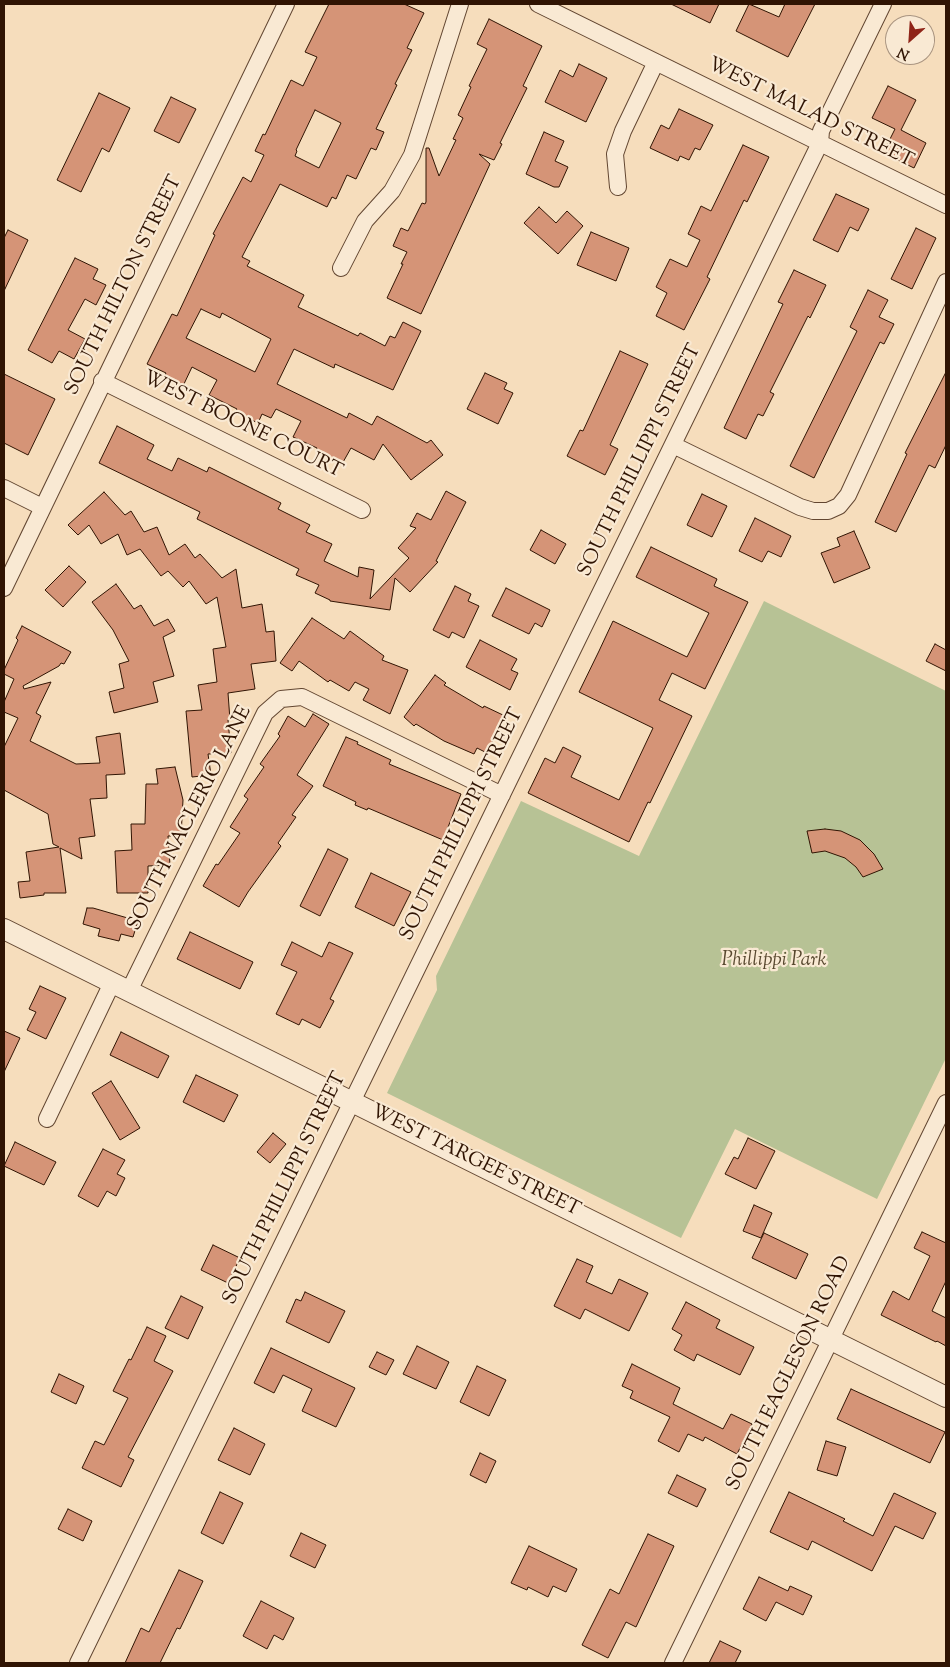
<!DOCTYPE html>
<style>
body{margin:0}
#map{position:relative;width:950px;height:1667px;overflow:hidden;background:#f6ddbc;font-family:"Sorts Mill Goudy",serif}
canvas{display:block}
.frame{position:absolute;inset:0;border:5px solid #301403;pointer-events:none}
.north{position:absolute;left:885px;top:15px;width:50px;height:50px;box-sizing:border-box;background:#f9e9d3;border:1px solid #a99480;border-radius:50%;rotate:206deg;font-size:14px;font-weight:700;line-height:20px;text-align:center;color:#301403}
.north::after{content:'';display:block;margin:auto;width:18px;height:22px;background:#8f2418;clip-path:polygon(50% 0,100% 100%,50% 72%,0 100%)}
</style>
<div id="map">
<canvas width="950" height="1667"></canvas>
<div class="frame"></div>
<div class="north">N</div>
</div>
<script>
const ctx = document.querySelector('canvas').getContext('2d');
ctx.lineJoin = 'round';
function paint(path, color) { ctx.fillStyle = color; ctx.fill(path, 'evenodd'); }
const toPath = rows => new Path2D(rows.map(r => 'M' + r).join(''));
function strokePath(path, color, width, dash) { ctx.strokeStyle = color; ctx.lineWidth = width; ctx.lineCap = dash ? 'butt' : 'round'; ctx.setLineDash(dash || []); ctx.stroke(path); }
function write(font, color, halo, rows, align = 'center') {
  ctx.font = font + ' "Sorts Mill Goudy",serif'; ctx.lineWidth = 4.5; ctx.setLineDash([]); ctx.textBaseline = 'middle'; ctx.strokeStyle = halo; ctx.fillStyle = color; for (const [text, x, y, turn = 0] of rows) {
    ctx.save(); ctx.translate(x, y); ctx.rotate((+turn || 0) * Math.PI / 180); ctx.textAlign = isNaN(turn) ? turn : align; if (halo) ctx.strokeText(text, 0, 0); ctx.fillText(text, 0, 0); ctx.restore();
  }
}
const green = toPath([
 [764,601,946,691,946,1058,877,1199,735,1129,681,1238,387,1093,437,990,436,976,521,801,639,856]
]);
const building = toPath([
 [329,4,404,4,424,13,407,48,412,50,395,84,397,85,376,129,384,132,376,150,371,148,356,179,347,175,336,199,332,197,327,207,280,184,242,257,250,261,247,266,304,295,298,307,358,336,360,333,385,346,390,336,395,338,403,322,421,331,393,390,335,364,334,368,294,349,277,384,347,418,349,413,372,425,377,416,427,443,431,440,443,455,411,480,383,444,374,460,351,448,342,464,317,450,317,448,293,437,301,421,276,409,271,418,262,414,258,423,235,412,237,409,209,395,217,380,192,367,183,386,164,377,166,373,147,364,172,314,177,316,215,235,213,234,243,177,251,182,264,155,255,151,263,134,265,135,291,80,303,86,317,57,305,52,329,4],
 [315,110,341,123,319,168,295,156,297,151,296,150,315,110],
 [201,309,220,318,222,313,271,339,255,372,186,338,201,309],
 [671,4,719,4,710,23,671,4],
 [749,4,779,17,785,4,815,4,788,57,736,31,749,4],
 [489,19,542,46,523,86,527,88,500,143,502,144,494,160,479,154,490,164,421,314,387,298,403,264,401,264,407,252,393,246,401,228,408,231,422,203,425,204,426,202,426,148,429,148,439,176,456,140,453,139,463,118,458,115,471,87,469,86,487,49,477,44,489,19],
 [579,64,607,78,586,122,545,102,560,70,573,77,579,64],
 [888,86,916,100,901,130,926,143,914,168,883,153,895,129,872,118,888,86],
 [99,93,130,108,109,152,102,148,81,192,57,180,99,93],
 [171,97,196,109,179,143,154,131,171,97],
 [679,109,713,125,700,150,695,148,689,160,680,156,678,161,650,148,661,125,669,129,679,109],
 [544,132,564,141,555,161,568,167,559,187,554,187,526,174,544,132],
 [743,145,769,157,747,202,744,200,707,277,710,279,684,330,656,316,667,293,656,287,670,259,687,267,700,240,688,234,701,206,711,211,743,145],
 [836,194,869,209,858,231,850,227,838,252,813,240,836,194],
 [539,207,556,223,567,211,583,226,558,254,524,223,539,207],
 [916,228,936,238,912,289,891,279,916,228],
 [8,230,28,240,4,291,4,238,8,230],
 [591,232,629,248,616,281,577,265,591,232],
 [75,258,98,269,93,279,106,285,96,305,85,299,68,330,85,339,74,359,59,351,52,363,28,350,75,258],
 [794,270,826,285,810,318,808,316,770,392,774,394,763,416,758,414,746,439,724,428,783,304,778,302,794,270],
 [868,290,888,300,879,317,894,324,884,344,880,342,814,478,790,466,857,331,850,327,868,290],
 [620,351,648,364,610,445,618,449,605,475,567,456,580,430,583,431,620,351],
 [946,372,946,445,935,468,929,465,896,532,875,522,907,454,905,453,946,372],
 [485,373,507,383,504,389,513,393,498,424,467,409,485,373],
 [4,374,55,399,28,455,4,443,4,374],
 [117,426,154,445,147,459,172,471,178,458,207,472,209,467,281,503,278,509,310,525,306,532,332,544,324,561,358,577,359,567,374,570,370,599,409,558,398,548,416,528,410,526,417,513,431,520,446,491,466,502,436,561,438,562,410,592,395,578,390,610,330,601,330,600,315,593,319,585,296,575,299,569,197,519,200,512,99,463,117,426],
 [104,492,125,515,131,511,144,532,157,527,169,555,185,544,195,558,200,554,222,578,236,569,242,608,262,604,266,632,274,631,276,661,251,664,255,689,228,693,230,720,228,720,231,753,208,754,211,775,192,777,186,711,202,710,198,685,217,682,213,649,226,647,217,597,206,604,189,581,183,587,168,571,161,576,140,549,127,555,118,534,101,544,89,525,78,535,68,525,104,492],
 [702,494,727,506,712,537,687,525,702,494],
 [755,518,791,536,781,557,768,551,762,562,739,551,755,518],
 [541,530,566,544,555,564,530,550,541,530],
 [854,531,870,568,834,583,821,553,840,546,837,538,854,531],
 [651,547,717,579,714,586,748,602,705,689,672,673,659,700,692,716,650,803,648,802,629,842,528,793,545,758,555,763,563,747,581,756,571,777,619,800,653,728,579,692,599,651,613,621,687,657,709,613,636,577,651,547],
 [69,566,86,582,63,607,45,590,69,566],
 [116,584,134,609,141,605,154,626,168,619,175,631,163,637,174,676,153,682,158,702,114,713,109,692,124,688,119,664,129,661,113,630,92,602,116,584],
 [455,586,471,594,468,601,479,606,464,638,452,632,449,638,433,630,455,586],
 [506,588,550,610,542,627,535,623,529,634,492,616,506,588],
 [312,618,344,639,350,631,384,656,382,660,408,670,390,714,363,700,369,689,355,682,349,691,330,680,328,682,299,661,292,671,280,663,312,618],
 [22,626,71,652,64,664,61,663,59,666,23,686,24,689,51,682,36,713,41,716,30,741,76,764,100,763,96,737,120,733,125,774,106,775,107,798,90,799,95,836,79,838,82,859,60,848,66,893,44,893,44,895,20,898,18,882,30,881,26,852,59,847,53,844,48,814,4,790,4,747,18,718,4,712,4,702,14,679,4,674,4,670,18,640,16,638,22,626],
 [480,640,517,659,511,670,518,673,510,690,466,667,480,640],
 [935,644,946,650,946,671,926,661,935,644],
 [435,675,446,683,444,685,483,708,484,706,505,716,487,753,477,748,474,754,444,741,416,724,414,726,404,717,435,675],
 [313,714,329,724,297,775,313,786,292,815,296,817,278,843,281,846,248,892,239,907,203,886,216,864,218,865,240,833,230,827,248,799,244,796,264,767,260,764,280,736,278,734,288,716,305,727,313,714],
 [346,737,358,742,357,744,391,760,389,764,461,794,443,840,368,808,367,810,355,805,356,802,323,786,346,737],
 [175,767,183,800,181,836,168,836,170,865,148,866,148,893,117,893,115,851,132,850,131,824,145,824,146,784,158,784,156,769,175,767],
 [825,829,841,831,860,840,874,854,883,869,863,877,856,867,845,858,825,851,812,853,807,831,825,829],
 [328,849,348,859,320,916,300,906,328,849],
 [371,873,411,892,394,926,355,907,371,873],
 [87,908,93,908,138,921,133,937,121,934,119,941,98,936,100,929,83,924,87,908],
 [190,932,253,962,240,989,177,959,190,932],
 [292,942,322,957,329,942,353,953,330,999,334,1001,320,1028,302,1019,299,1025,276,1014,297,972,281,965,292,942],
 [40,986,66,998,46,1039,27,1030,36,1012,29,1009,40,986],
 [4,1031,20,1038,4,1072,4,1031],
 [121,1032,169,1056,158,1078,110,1055,121,1032],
 [196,1075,238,1095,224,1122,183,1102,196,1075],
 [111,1081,140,1128,120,1140,92,1093,111,1081],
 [273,1133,286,1144,270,1163,257,1152,273,1133],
 [748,1138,775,1151,756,1189,725,1174,734,1157,738,1159,748,1138],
 [15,1142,56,1162,44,1185,4,1166,15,1142],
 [103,1149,125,1160,117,1174,125,1178,116,1196,107,1191,98,1207,78,1196,103,1149],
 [754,1205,772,1213,761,1238,743,1231,754,1205],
 [922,1232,946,1243,946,1281,932,1311,946,1318,946,1346,937,1341,936,1342,881,1315,893,1291,909,1300,930,1256,914,1248,922,1232],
 [764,1233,808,1254,796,1279,752,1258,764,1233],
 [213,1245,240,1258,228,1283,201,1270,213,1245],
 [577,1259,593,1266,586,1282,612,1294,619,1279,648,1293,629,1331,585,1309,580,1319,554,1306,577,1259],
 [305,1292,345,1311,329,1343,286,1322,296,1299,301,1301,305,1292],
 [181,1296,203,1307,188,1339,165,1328,181,1296],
 [686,1302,720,1320,716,1328,754,1347,740,1375,697,1354,694,1361,674,1350,682,1335,672,1329,686,1302],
 [147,1327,166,1336,154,1361,173,1371,128,1457,134,1460,121,1487,82,1468,95,1441,104,1445,128,1398,113,1391,129,1359,131,1360,147,1327],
 [417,1346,449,1362,436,1389,403,1374,417,1346],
 [271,1348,355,1388,336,1427,302,1411,312,1389,283,1375,274,1393,254,1383,271,1348],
 [377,1352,394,1360,386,1375,369,1367,377,1352],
 [632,1364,680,1388,673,1404,723,1429,731,1414,752,1424,737,1454,705,1437,703,1441,688,1434,679,1452,658,1441,670,1417,630,1398,633,1391,622,1386,632,1364],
 [477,1366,506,1380,489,1416,460,1402,477,1366],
 [59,1374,84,1386,76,1404,51,1392,59,1374],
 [851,1389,945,1432,930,1463,837,1419,851,1389],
 [234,1428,265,1444,250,1475,218,1460,234,1428],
 [826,1441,846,1447,837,1476,817,1470,826,1441],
 [480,1453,496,1461,486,1483,470,1475,480,1453],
 [677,1475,706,1489,697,1507,668,1493,677,1475],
 [220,1492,243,1503,223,1544,201,1533,220,1492],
 [789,1492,845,1519,843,1521,873,1536,894,1493,936,1513,923,1539,895,1526,872,1571,812,1541,808,1550,770,1532,789,1492],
 [68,1509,92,1521,83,1541,58,1529,68,1509],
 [301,1533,326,1545,315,1568,290,1556,301,1533],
 [648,1534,674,1546,636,1627,626,1622,608,1658,582,1645,610,1589,619,1594,648,1534],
 [529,1546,577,1569,566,1592,553,1586,548,1597,528,1587,527,1590,511,1583,529,1546],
 [179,1570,203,1581,180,1629,177,1628,160,1663,125,1663,141,1628,149,1632,179,1570],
 [759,1577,788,1591,790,1586,812,1596,803,1615,776,1602,766,1621,743,1609,759,1577],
 [261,1601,294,1618,283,1640,274,1635,267,1649,243,1636,261,1601],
 [720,1641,741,1651,735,1663,709,1663,720,1641]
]);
const minor = toPath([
 [538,4,946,205],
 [618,187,615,154,623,131,656,62],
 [341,268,365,221,392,191,412,155,460,4],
 [102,381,362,510],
 [673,445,800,507,813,511,828,511,839,506,848,495,946,282],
 [4,488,42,507],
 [4,588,286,4],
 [129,991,265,713,281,699,302,697,502,795],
 [47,1119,112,983],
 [78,1663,820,143,821,131,883,4],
 [673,1663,946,1103]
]);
const tertiary = toPath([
 [4,929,946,1397]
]);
const streetNames = [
 ["WEST MALAD STREET",810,114,26],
 ["SOUTH HILTON STREET",125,286,-64],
 ["WEST BOONE COURT",242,426,26],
 ["SOUTH PHILLIPPI STREET",641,461,-64],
 ["SOUTH NACLERIO LANE",191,819,-63],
 ["SOUTH PHILLIPPI STREET",463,825,-64],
 ["WEST TARGEE STREET",475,1162,26],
 ["SOUTH PHILLIPPI STREET",286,1189,-64],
 ["SOUTH EAGLESON ROAD",790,1374,-64]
];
const parkNames = [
 ["Phillippi Park",774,962]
];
paint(green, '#b7c295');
paint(building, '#d59477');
strokePath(building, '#301403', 1);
strokePath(minor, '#624631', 18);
strokePath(tertiary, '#624631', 22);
strokePath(minor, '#f9e9d3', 16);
strokePath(tertiary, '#f9e9d3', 20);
write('20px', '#301403', '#f9e9d3', streetNames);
write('italic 20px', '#58482f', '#f9e9d3', parkNames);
</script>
